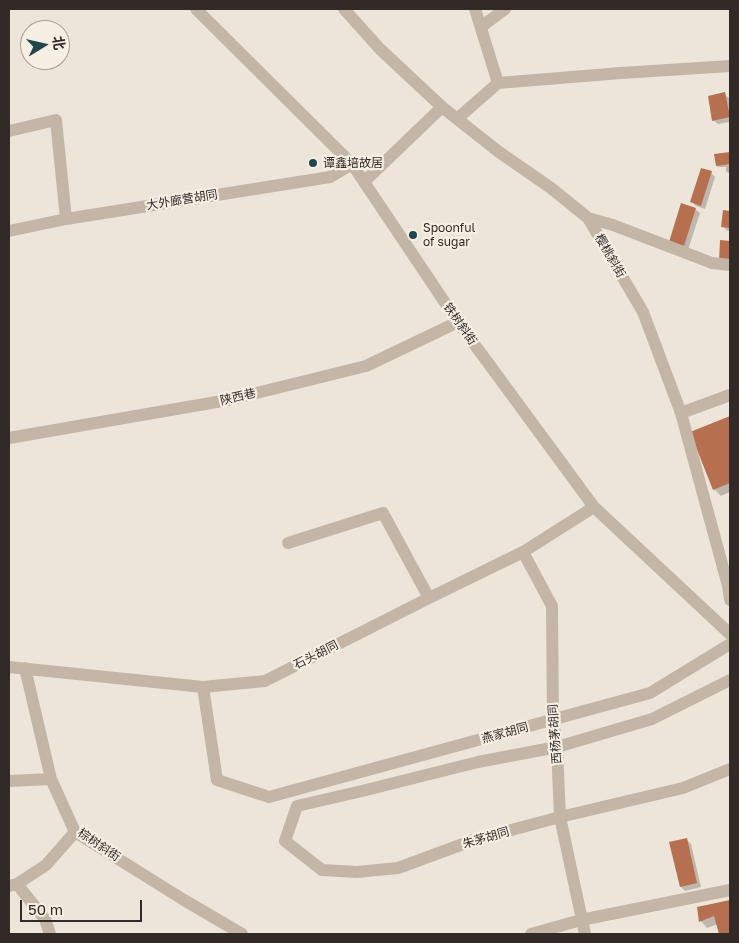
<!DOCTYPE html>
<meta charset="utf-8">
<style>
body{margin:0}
#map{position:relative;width:739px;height:943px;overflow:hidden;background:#ede5d9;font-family:"Golos Text","Noto Sans SC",sans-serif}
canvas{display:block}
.frame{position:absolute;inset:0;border:10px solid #312a26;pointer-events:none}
.north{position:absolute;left:20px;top:20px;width:50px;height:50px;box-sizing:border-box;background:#f6efe4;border:1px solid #a7a098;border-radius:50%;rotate:81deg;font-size:14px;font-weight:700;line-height:20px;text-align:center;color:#312a26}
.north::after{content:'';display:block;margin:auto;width:18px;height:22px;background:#22464d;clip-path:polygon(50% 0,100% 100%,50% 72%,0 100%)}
.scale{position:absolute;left:20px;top:900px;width:122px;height:22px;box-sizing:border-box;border:2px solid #312a26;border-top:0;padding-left:6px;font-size:15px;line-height:18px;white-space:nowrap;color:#312a26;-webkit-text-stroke:4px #f6efe4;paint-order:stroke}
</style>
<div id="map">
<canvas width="739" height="943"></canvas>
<div class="frame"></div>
<div class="north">北</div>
<div class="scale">50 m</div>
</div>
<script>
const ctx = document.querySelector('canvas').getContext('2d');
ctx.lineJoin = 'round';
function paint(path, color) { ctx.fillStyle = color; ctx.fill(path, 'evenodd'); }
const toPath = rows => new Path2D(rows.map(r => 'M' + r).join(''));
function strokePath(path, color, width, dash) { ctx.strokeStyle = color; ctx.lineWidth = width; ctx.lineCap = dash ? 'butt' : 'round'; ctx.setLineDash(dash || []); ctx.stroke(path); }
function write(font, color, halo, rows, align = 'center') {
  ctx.font = font + ' "Golos Text","Noto Sans SC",sans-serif'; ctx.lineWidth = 4.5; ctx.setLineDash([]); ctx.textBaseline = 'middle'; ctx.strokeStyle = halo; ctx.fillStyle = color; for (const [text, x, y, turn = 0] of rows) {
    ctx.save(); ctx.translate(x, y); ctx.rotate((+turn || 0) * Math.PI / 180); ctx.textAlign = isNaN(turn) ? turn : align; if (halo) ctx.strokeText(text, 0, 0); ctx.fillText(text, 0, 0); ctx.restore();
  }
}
const shadow = toPath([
 [724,94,729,98,730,105,730,122,718,124,713,120],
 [730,153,730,172,728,173,726,171,726,167,719,167,717,166,716,155],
 [711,173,715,177,705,209,696,206,692,202],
 [695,209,700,213,688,250,675,246],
 [724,211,730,212,730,231,727,231,723,226],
 [730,417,730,492,721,496,714,489,691,433],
 [686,839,691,844,701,887,685,891,681,887],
 [730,901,730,934,720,934,718,924,707,928,701,921,698,908]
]);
const building = toPath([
 [725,92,730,117,712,121,708,96],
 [730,152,730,164,716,166,714,154],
 [701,168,712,171,701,206,690,202],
 [681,203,696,208,684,246,669,242],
 [723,210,730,211,730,228,721,227],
 [720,240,730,241,730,262,719,262],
 [730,416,730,483,713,490,690,432],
 [687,838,697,883,680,887,669,842],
 [730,900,730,934,719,934,714,916,699,922,697,907]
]);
const minor = toPath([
 [196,9,352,164,458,322,594,507,730,634],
 [344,9,380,49,442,107,499,152,551,188,588,218,643,312,681,413,728,586,730,600],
 [475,9,498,83],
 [481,27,505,9],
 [458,118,498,83,621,73,730,66],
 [9,131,56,120,66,219],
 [364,182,442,107],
 [588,218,613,225,712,263,730,265],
 [9,231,66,219,330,177,352,164],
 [681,413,730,395],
 [9,438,228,400,366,366,458,322],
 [288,543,383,513,429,598],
 [523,552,552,606,553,720,557,747,560,817,585,934],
 [9,667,203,687,265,681,429,598,523,552,594,507],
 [25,668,51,779,75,832,184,900,242,934],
 [730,680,652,719,557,747,478,762,362,791,297,806,285,841,322,870,357,872,398,868,474,840,560,817,683,788,730,769],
 [203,687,217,780,269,797,650,693,730,644],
 [9,781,51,779],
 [17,884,45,919,50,934],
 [9,886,17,884,46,865,75,832],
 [531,934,581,920,730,890]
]);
const markers = [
 [313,163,5,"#22464d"],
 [413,235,5,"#22464d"]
];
const poiNames = [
 ["谭鑫培故居",323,163],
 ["Spoonful",423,228],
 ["of sugar",423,242]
];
const streetNames = [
 ["大外廊营胡同",182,200,-9],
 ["樱桃斜街",610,256,60],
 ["铁树斜街",460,324,55],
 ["陕西巷",238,397,-13],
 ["石头胡同",316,655,-27],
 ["燕家胡同",505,733,-15],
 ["西杨茅胡同",555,734,-94],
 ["朱茅胡同",486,838,-16],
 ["棕树斜街",99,845,34]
];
paint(shadow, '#0003');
paint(building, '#b6704f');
strokePath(minor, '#c3b6a7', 12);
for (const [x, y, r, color] of markers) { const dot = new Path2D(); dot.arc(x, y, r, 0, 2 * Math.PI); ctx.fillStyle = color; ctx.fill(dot); strokePath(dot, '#f6efe4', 2); }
write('12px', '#312a26', '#f6efe4', poiNames, 'left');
write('12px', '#312a26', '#f6efe4', streetNames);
</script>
